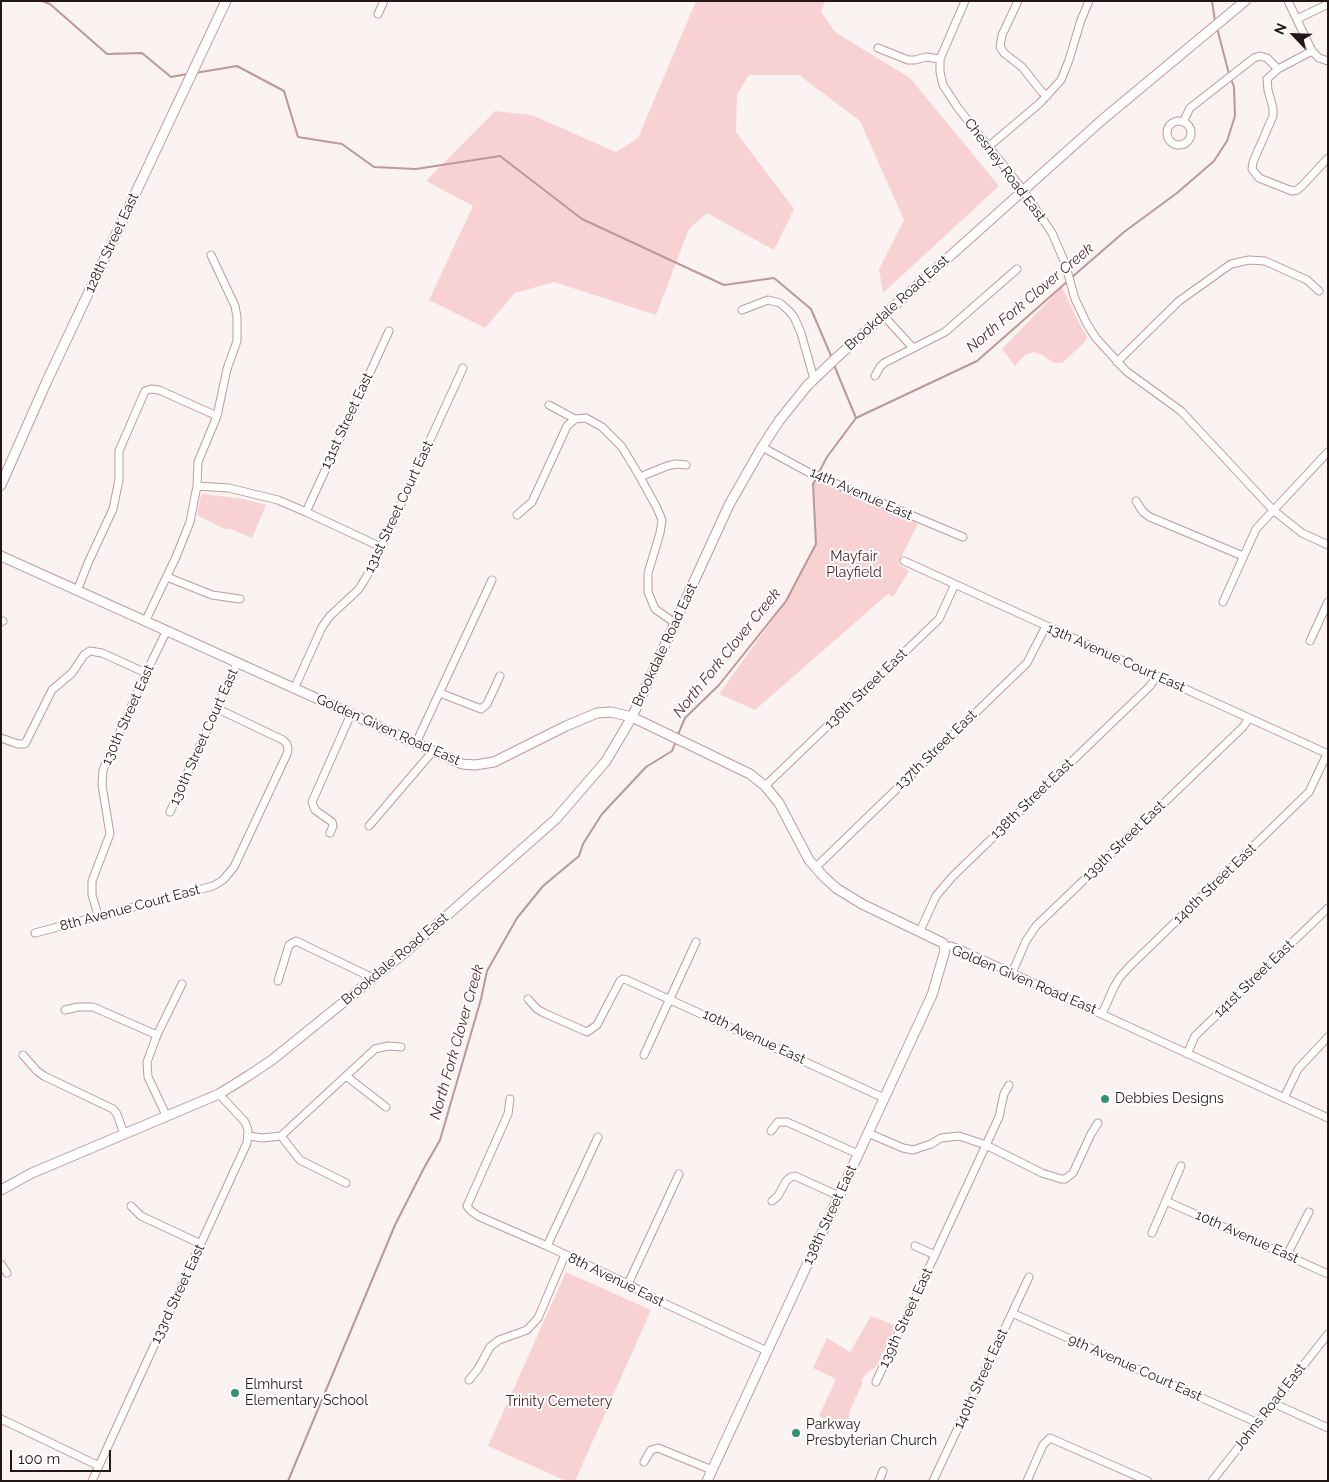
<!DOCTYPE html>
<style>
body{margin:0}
#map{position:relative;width:1329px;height:1482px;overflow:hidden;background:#fbf2f2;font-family:Raleway,sans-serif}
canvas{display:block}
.frame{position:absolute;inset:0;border:2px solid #251617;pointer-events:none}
.north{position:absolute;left:1269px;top:10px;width:50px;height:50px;-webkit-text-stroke:4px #fff;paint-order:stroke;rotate:294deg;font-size:14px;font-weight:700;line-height:20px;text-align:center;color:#251617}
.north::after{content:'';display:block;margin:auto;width:18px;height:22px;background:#251617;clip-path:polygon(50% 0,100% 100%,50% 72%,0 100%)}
.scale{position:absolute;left:10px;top:1450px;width:101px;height:22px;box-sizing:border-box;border:2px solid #251617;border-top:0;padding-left:6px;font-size:15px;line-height:18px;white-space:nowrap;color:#251617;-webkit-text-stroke:4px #fff;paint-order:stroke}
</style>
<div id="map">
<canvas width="1329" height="1482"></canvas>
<div class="frame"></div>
<div class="north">N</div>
<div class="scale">100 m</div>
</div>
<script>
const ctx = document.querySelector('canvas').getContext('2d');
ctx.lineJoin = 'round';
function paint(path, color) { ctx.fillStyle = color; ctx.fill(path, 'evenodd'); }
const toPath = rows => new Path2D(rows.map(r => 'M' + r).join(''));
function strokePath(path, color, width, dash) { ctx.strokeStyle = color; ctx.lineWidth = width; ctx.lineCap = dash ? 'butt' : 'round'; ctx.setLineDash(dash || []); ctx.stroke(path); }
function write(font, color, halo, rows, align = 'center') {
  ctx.font = font + ' Raleway,sans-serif'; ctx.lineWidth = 4; ctx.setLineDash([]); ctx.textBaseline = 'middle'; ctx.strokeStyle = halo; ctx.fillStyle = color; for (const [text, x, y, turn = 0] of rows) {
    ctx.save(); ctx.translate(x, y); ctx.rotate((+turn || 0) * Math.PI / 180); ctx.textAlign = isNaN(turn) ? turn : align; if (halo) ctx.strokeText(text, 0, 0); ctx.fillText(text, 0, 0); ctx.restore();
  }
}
const green = toPath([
 [696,1,825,1,821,12,835,32,910,78,999,186,883,293,879,269,904,220,860,121,799,75,749,75,737,94,736,132,794,209,774,250,707,213,689,229,656,315,554,282,515,293,485,328,429,300,473,206,426,181,495,111,532,115,616,152,638,138],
 [1062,287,1078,321,1087,337,1085,342,1062,363,1054,363,1042,355,1033,352,1025,355,1015,366,1002,349],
 [817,478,918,523,898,564,909,571,893,597,888,594,755,710,719,694,786,601,816,544,813,484],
 [204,494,243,499,266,505,252,538,228,528,227,530,197,515,201,495],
 [566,1272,651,1310,575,1481,566,1481,488,1446],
 [871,1316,896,1326,876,1367,869,1371,862,1379,862,1385,852,1405,845,1428,819,1416,836,1379,813,1368,827,1338,850,1352]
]);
const stream = toPath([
 [42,1,50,4,107,54,142,53,171,77,187,74],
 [1212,1,1215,21],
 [1217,28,1229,74],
 [195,73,237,66,284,91,298,137,342,144,374,167,416,169,500,156,582,219,724,285,774,278,811,309,832,358],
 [1071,278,1124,232,1177,193,1214,161,1227,141,1235,116,1234,87,1231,79],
 [834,365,856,418],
 [818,474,827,457,856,418,977,361,1068,281],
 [677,737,685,718,719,685,786,601,816,544,813,484,816,479],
 [288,1481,395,1225,424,1168,440,1140,481,999,487,971,517,918,543,886,579,856,583,844,602,814,646,767,672,751,676,741]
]);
const minor = toPath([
 [965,1,940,59,940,72,943,85,958,108,1023,190,1052,233,1065,263,1075,299,1087,324,1096,338,1126,371,1181,411,1273,510,1302,533,1328,545],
 [1018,1,1002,35,1000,47,1004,53,1022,67,1041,91,1047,96],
 [1288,1,1312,51,1319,58,1328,61],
 [378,14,384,1],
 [1297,19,1328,4],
 [878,48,908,60,915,60,926,57,940,59],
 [1312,51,1278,69,1267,79,1268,90,1273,108,1273,116,1253,162,1252,169,1259,178,1292,191,1297,190,1302,186,1328,158],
 '1167 133a12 12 0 1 1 24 0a12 12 0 1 1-24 0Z',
 [1183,122,1190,108,1254,58,1260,56,1267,58,1278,69],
 [988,147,1040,103,1061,80,1069,60,1081,20,1089,1],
 [742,310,768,300,780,303,789,311,794,317,801,333,814,379],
 [883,315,913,348],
 [1117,362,1179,301,1231,264,1249,260,1265,261,1307,280,1319,291],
 [875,376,880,367,884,363,945,332,1017,269],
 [549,405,575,419,586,418,602,427,622,447,640,477,657,508,662,520,660,533,648,573,648,592,655,609,675,623],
 [762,447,808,472,963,537],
 [640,477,667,466,676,464,686,465],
 [197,486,229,488,278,500,306,512,381,547],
 [1136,501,1143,512,1150,517,1243,556],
 [306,512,389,331],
 [517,515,532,502,562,437,567,426,575,419],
 [904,561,1328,754],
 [167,577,212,595,240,599],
 [77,591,88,563,113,509,119,480,119,451,145,391,151,389,159,390,217,416],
 [1223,602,1256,529,1328,452],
 [1,622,3,621],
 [145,622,176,557,190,522,197,486,198,462,217,416,227,369,237,341,237,317,235,306,211,255],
 [1310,641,1328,602],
 [294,689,322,627,330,616,359,589,371,569,463,368],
 [440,693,481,709,487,704,500,676],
 [1,738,18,744,25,744,52,690,72,673,84,655,90,651,102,653,146,673],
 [416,743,492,580],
 [765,786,939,619,955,584],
 [170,812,237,663],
 [369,826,433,751],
 [330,833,333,826,332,822,315,810,312,802,351,714],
 [816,867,1027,663,1046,626],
 [98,915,92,895,92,881,110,834,102,785,103,770,146,673,166,632],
 [920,931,936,896,953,876,1150,686,1157,676],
 [35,933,213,886,223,880,234,867,287,754,288,749,287,744,283,740,218,709],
 [945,947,951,946,966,952,1328,1118],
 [1012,973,1026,941,1036,926,1243,727,1249,718],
 [278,981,289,945,296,941,373,978],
 [528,999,537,1009,544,1013,587,1032,597,1025,620,981,623,979,627,980,884,1098],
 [65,1010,78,1007,93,1007,157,1035],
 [1102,1014,1114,987,1120,977,1129,967,1309,792,1327,754],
 [1187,1054,1195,1036,1328,908],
 [23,1055,37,1071,44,1076,113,1109,117,1114,124,1134],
 [644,1055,696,942],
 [346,1076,386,1107],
 [1284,1098,1298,1069,1328,1037],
 [510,1099,508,1114,467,1206,470,1210,478,1216,547,1246,628,1284,657,1300,767,1351],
 [167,1117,148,1077,147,1062,157,1035,182,984],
 [771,1131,778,1122,787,1122,858,1154],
 [868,1133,903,1148,913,1150,931,1144,941,1138,959,1136,986,1145,1042,1173,1061,1179,1065,1179,1073,1173,1091,1134,1098,1123],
 [249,1136,262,1138,281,1136],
 [281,1136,375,1049,388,1046,401,1047],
 [281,1136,300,1160,346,1183],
 [772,1201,778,1196,786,1181,791,1177,795,1176,839,1196],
 [1166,1201,1328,1274],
 [131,1206,141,1216,201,1244],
 [1152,1233,1181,1166],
 [547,1246,598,1137],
 [915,1246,935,1255],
 [1287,1255,1309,1212],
 [1,1264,7,1273],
 [628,1284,679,1174],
 [1012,1313,1258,1423],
 [469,1380,478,1369,490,1347,499,1340,527,1330,538,1318,565,1255],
 [876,1382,986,1145,999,1117,1004,1094,1009,1085],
 [1273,1403,1328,1428],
 [1,1419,99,1466],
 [644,1462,651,1450,658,1448,712,1470],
 [92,1481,247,1143,248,1130,245,1122,219,1094],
 [879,1481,883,1471],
 [933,1481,1029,1277],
 [1027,1481,1043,1445,1050,1438,1148,1481],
 [1212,1481,1328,1334]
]);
const tertiary = toPath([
 [1,485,46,383,226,1],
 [1,556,462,764,475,765,494,762,566,726,597,713,611,712,632,717,750,774,765,786,779,803,809,860,823,876,836,888,862,904,943,943,945,947,944,954,932,995,707,1481]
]);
const secondary = toPath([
 [1,1190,32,1173,219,1094,248,1076,272,1060,408,950,556,819,606,761,632,717,729,505,762,447,779,421,807,386,835,359,1102,120,1245,1]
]);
const markers = [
 [1105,1099,5,"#2f9470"],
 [235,1393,5,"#2f9470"],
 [796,1433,5,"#2f9470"]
];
const streetNames = [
 ["Chesney Road East",1005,170,53],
 ["128th Street East",112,243,-65],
 ["Brookdale Road East",897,303,-42],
 ["131st Street East",347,421,-65],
 ["14th Avenue East",861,494,24],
 ["131st Street Court East",399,507,-65],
 ["Brookdale Road East",665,645,-65],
 ["13th Avenue Court East",1116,658,24],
 ["136th Street East",866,689,-44],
 ["130th Street East",128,715,-66],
 ["Golden Given Road East",388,730,24],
 ["130th Street Court East",204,737,-66],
 ["137th Street East",936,750,-44],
 ["138th Street East",1032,799,-44],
 ["139th Street East",1124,841,-44],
 ["140th Street East",1215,884,-44],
 ["8th Avenue Court East",130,908,-15],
 ["Brookdale Road East",395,959,-40],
 ["141st Street East",1254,979,-44],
 ["Golden Given Road East",1024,980,23],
 ["10th Avenue East",754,1037,25],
 ["138th Street East",830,1215,-65],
 ["10th Avenue East",1247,1237,24],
 ["8th Avenue East",616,1280,26],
 ["133rd Street East",178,1294,-65],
 ["139th Street East",906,1318,-65],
 ["9th Avenue Court East",1135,1368,24],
 ["140th Street East",981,1379,-65],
 ["Johns Road East",1270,1407,-52]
];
const parkNames = [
 ["Mayfair",854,557],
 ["Playfield",854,573],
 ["Trinity Cemetery",559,1402]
];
const poiNames = [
 ["Debbies Designs",1115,1099],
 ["Elmhurst",245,1385],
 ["Elementary School",245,1401],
 ["Parkway",806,1425],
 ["Presbyterian Church",806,1441]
];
const waterNames = [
 ["North Fork Clover Creek",1030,298,-40],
 ["North Fork Clover Creek",727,653,-51],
 ["North Fork Clover Creek",457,1042,-74]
];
paint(green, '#f8d2d3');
strokePath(stream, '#be9798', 2);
strokePath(minor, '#c0999a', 9);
strokePath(tertiary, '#c0999a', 11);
strokePath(secondary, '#c0999a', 11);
strokePath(minor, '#fff', 7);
strokePath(tertiary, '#fff', 9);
strokePath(secondary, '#fff', 9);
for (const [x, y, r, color] of markers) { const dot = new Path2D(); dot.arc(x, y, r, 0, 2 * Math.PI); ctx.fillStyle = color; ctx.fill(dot); strokePath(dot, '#fff', 2); }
write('14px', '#251617', '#fff', streetNames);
write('14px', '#4e1b21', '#fff', parkNames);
write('14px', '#251617', '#fff', poiNames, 'left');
write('italic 15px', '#59242a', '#fff', waterNames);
</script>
